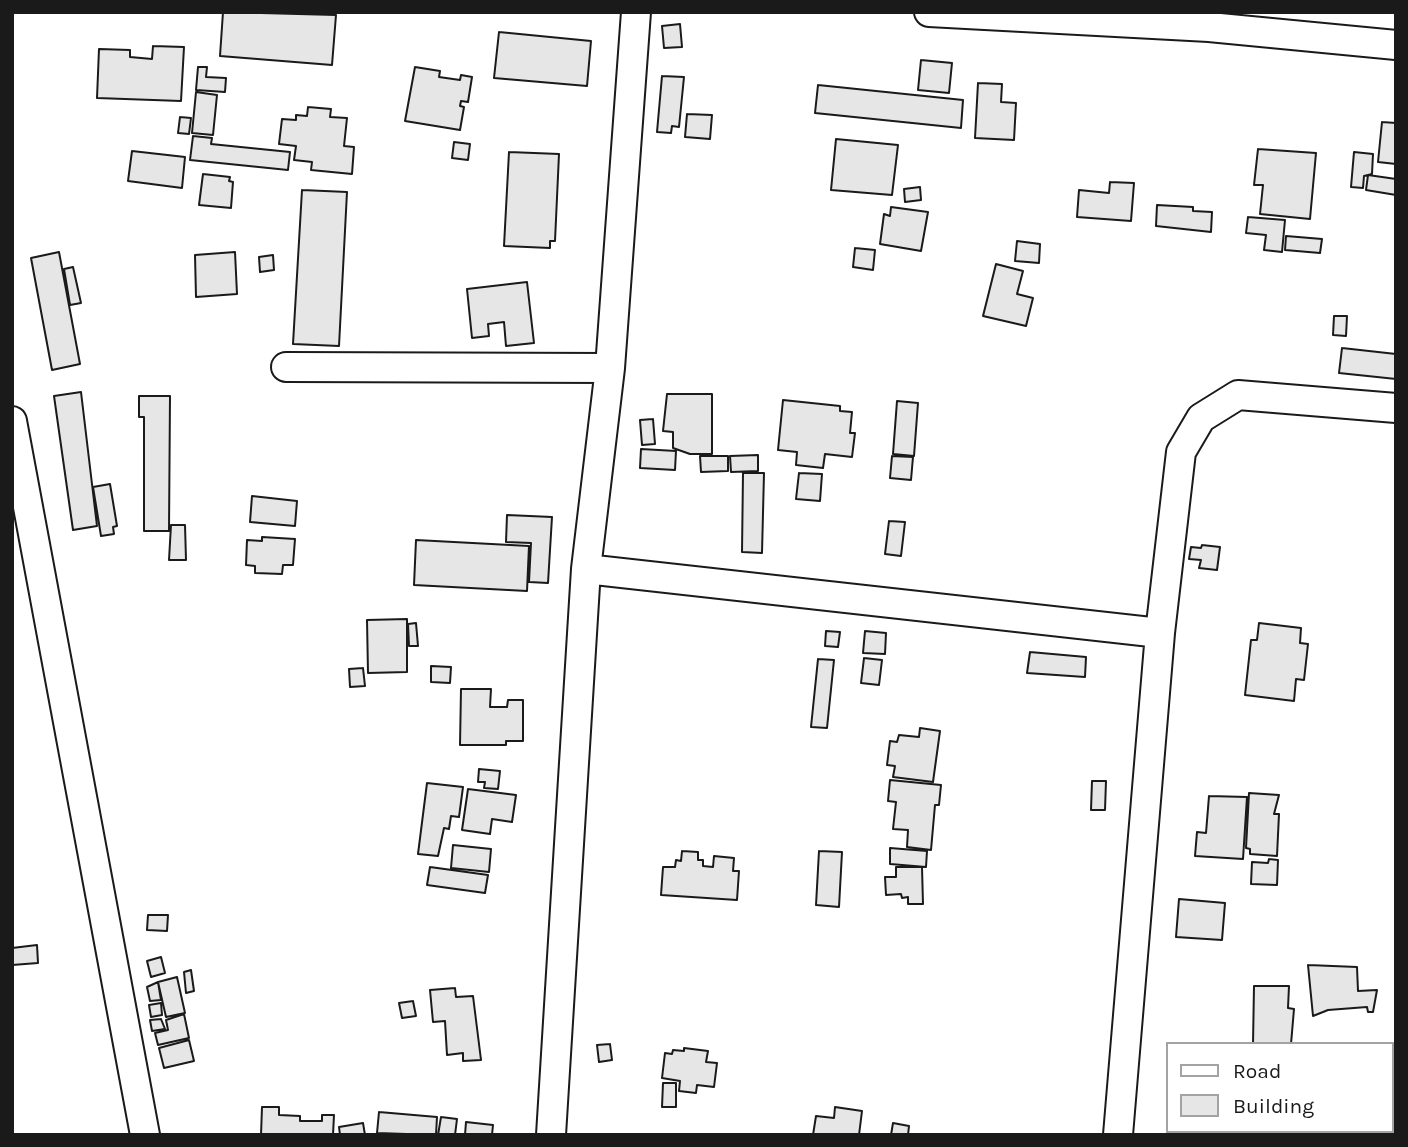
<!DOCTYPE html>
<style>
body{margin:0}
#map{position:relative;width:1408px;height:1147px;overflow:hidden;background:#fff;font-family:Karla,sans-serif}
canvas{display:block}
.frame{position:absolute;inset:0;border:14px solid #1a1a1a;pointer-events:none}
.legend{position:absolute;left:1166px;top:1042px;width:228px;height:91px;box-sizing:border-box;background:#fff;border:2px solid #a3a3a3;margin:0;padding:9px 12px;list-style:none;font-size:21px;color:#1a1a1a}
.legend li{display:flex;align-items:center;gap:14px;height:35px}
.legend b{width:35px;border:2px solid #a3a3a3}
</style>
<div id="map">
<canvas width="1408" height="1147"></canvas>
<div class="frame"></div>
<ul class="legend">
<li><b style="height:9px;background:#fff"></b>Road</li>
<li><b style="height:19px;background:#e6e6e6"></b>Building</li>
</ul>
</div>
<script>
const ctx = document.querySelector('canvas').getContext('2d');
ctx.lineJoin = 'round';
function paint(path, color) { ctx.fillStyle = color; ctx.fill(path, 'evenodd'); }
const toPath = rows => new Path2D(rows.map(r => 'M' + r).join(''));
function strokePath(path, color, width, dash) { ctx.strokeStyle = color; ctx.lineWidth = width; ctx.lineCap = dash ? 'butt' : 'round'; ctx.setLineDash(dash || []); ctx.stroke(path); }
const building = toPath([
 [223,12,336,15,332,65,220,56,223,12],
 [680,24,682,47,664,48,662,26,680,24],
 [499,32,591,41,587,86,494,78,499,32],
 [153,46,184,47,181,101,97,98,99,49,130,50,130,57,152,59,153,46],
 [921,60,952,63,949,93,918,90,921,60],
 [198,67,207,67,206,77,226,78,225,92,196,90,198,67],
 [415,67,440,71,439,77,460,80,461,75,472,77,468,102,461,101,460,106,464,107,460,130,405,121,415,67],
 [662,76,684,77,679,127,672,126,671,133,657,132,662,76],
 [978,83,1002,84,1001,102,1016,103,1014,140,975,138,978,83],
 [818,85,963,100,961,128,815,113,818,85],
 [196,92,217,95,213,135,192,133,196,92],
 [308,107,331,109,330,117,347,118,344,146,354,147,352,174,311,170,312,162,294,160,296,146,279,144,282,119,296,120,296,115,307,116,308,107],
 [687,114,712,115,710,139,685,137,687,114],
 [180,117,191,118,189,134,178,133,180,117],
 [1382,122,1396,123,1396,164,1378,162,1382,122],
 [193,136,212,138,211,144,290,152,288,170,190,160,193,136],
 [836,139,898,145,892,195,831,190,836,139],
 [454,142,470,144,468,160,452,158,454,142],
 [1258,149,1316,153,1310,219,1260,214,1263,185,1254,185,1258,149],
 [132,151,185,157,182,188,128,181,132,151],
 [509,152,559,154,555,241,550,241,550,248,504,246,509,152],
 [1354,152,1373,154,1372,174,1364,176,1363,188,1351,187,1354,152],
 [203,174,230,177,229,181,233,182,231,208,199,205,203,174],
 [1368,175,1396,179,1396,195,1366,190,1368,175],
 [1110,182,1134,183,1131,221,1077,217,1079,190,1109,193,1110,182],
 [920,187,921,200,905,202,904,189,920,187],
 [302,190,347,192,339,346,293,344,302,190],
 [1157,205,1193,207,1193,211,1212,212,1211,232,1156,226,1157,205],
 [891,207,928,212,921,251,880,244,884,214,890,216,891,207],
 [1248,217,1285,220,1282,252,1264,250,1266,235,1246,233,1248,217],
 [1286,236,1322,239,1320,253,1285,250,1286,236],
 [1017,241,1040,244,1039,263,1015,261,1017,241],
 [855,248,875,250,873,270,853,267,855,248],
 [59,252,80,364,52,370,31,258,59,252],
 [235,252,237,294,196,297,195,255,235,252],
 [273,255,274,270,260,272,259,257,273,255],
 [996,264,1023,271,1017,294,1033,298,1026,326,983,316,996,264],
 [73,267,81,303,70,305,64,269,73,267],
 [527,282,534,343,506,346,504,322,488,324,489,336,472,338,467,289,527,282],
 [1334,316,1347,316,1346,336,1333,335,1334,316],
 [1342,348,1396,354,1396,379,1339,373,1342,348],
 [81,392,97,526,73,530,54,396,81,392],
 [667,394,712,394,712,454,690,454,673,448,673,432,663,431,667,394],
 [139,396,170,396,169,531,144,531,144,417,139,417,139,396],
 [783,400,840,406,840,411,852,412,850,433,855,433,852,457,825,454,823,468,796,465,797,452,778,450,783,400],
 [897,401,918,403,914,456,893,454,897,401],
 [653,419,655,444,642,445,640,420,653,419],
 [641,449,676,451,675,470,640,468,641,449],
 [758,455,758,471,731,472,730,456,758,455],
 [700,456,728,456,728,471,701,472,700,456],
 [892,456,913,457,911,480,890,478,892,456],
 [743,473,764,473,762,553,742,552,743,473],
 [799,473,822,474,820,501,796,499,799,473],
 [110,484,117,526,113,527,114,534,101,536,93,487,110,484],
 [252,496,297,501,295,526,250,522,252,496],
 [507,515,552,517,548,583,529,582,531,543,506,542,507,515],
 [889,521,905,522,901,556,885,554,889,521],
 [171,525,185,525,186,560,169,560,171,525],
 [262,537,295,539,293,565,283,565,282,574,255,573,255,566,246,565,247,540,262,541,262,537],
 [416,540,529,546,527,591,414,585,416,540],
 [1202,545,1220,547,1217,570,1199,568,1201,560,1189,559,1191,547,1201,548,1202,545],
 [407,619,407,672,368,673,367,620,407,619],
 [416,623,418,646,409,646,408,624,416,623],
 [1259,623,1301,628,1300,643,1308,644,1304,680,1296,679,1294,701,1245,695,1251,640,1257,640,1259,623],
 [826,631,840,632,838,647,825,646,826,631],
 [865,631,886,633,885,654,863,653,865,631],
 [1030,652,1086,657,1085,677,1027,673,1030,652],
 [864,658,882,660,879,685,861,683,864,658],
 [818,659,834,660,827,728,811,727,818,659],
 [431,666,451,667,450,683,431,682,431,666],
 [363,668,365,686,350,687,349,669,363,668],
 [461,689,491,689,490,707,507,707,508,700,523,700,523,741,506,741,506,745,460,745,461,689],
 [920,728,940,731,933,782,893,777,895,766,887,765,890,741,897,742,899,735,919,737,920,728],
 [479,769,500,771,498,789,484,788,485,782,478,782,479,769],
 [890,780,941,785,939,805,935,805,931,850,907,847,908,830,893,829,896,802,888,801,890,780],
 [1092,781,1106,781,1105,810,1091,810,1092,781],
 [427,783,463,787,459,817,451,816,449,829,444,828,438,856,418,854,427,783],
 [468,789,516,795,512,822,492,819,490,834,462,830,468,789],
 [1249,793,1279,795,1274,814,1279,814,1277,856,1250,854,1250,849,1246,848,1249,793],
 [1209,796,1247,797,1243,859,1195,856,1197,832,1206,833,1209,796],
 [453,845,491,849,489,872,451,868,453,845],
 [890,848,927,851,926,867,890,864,890,848],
 [682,851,698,852,698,860,703,860,703,866,713,867,714,856,734,858,733,871,739,871,737,900,661,895,663,867,675,867,676,860,681,861,682,851],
 [819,851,842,852,839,907,816,905,819,851],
 [1269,859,1278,860,1277,885,1251,884,1252,862,1268,863,1269,859],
 [430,867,488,875,485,893,427,885,430,867],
 [896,867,922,867,923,904,908,904,908,897,902,898,901,894,886,895,885,877,896,877,896,867],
 [1179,899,1225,903,1222,940,1176,937,1179,899],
 [148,915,168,915,167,931,147,930,148,915],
 [37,945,38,963,12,965,12,948,37,945],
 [161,957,165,973,151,977,147,961,161,957],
 [1308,965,1357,967,1358,991,1377,990,1373,1012,1368,1012,1367,1007,1328,1010,1313,1016,1308,965],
 [191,970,194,991,186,993,184,972,191,970],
 [177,977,185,1013,166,1017,158,982,177,977],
 [158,982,161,1000,150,1001,147,987,158,982],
 [1254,986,1289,986,1288,1008,1294,1009,1291,1044,1253,1044,1254,986],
 [455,988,456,997,473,996,481,1060,463,1061,463,1053,447,1055,445,1021,433,1022,430,990,455,988],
 [413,1001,416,1016,402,1018,399,1003,413,1001],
 [161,1003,162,1015,151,1017,149,1005,161,1003],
 [184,1014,189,1038,158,1045,155,1033,168,1030,166,1020,184,1014],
 [161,1019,165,1029,152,1031,150,1020,161,1019],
 [189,1040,194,1061,164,1068,159,1048,189,1040],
 [610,1044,612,1060,599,1062,597,1045,610,1044],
 [684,1048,708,1051,706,1062,717,1063,714,1087,697,1085,696,1093,679,1091,680,1081,662,1078,665,1053,672,1054,673,1050,684,1051,684,1048],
 [663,1083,676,1083,676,1107,662,1107,663,1083],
 [262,1107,279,1107,279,1115,300,1116,300,1121,322,1121,322,1115,334,1115,333,1135,261,1135,262,1107],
 [835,1107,862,1111,859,1135,813,1135,816,1116,834,1118,835,1107],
 [379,1112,437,1117,436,1135,377,1133,379,1112],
 [441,1117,457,1119,455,1135,438,1135,441,1117],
 [466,1122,493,1125,492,1135,465,1135,466,1122],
 [363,1123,365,1135,340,1135,339,1127,363,1123],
 [893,1123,909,1126,908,1135,891,1135,893,1123]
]);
const minor = toPath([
 [929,12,1209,27,1396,45],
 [286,367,610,368],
 [12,421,145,1135],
 [586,569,1160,633],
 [551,1135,586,569,610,368,636,12],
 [1118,1135,1160,633,1181,452,1201,418,1238,395,1396,408]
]);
paint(building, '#e6e6e6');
strokePath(building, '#1a1a1a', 2);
strokePath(minor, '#1a1a1a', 32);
strokePath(minor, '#fff', 28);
</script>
